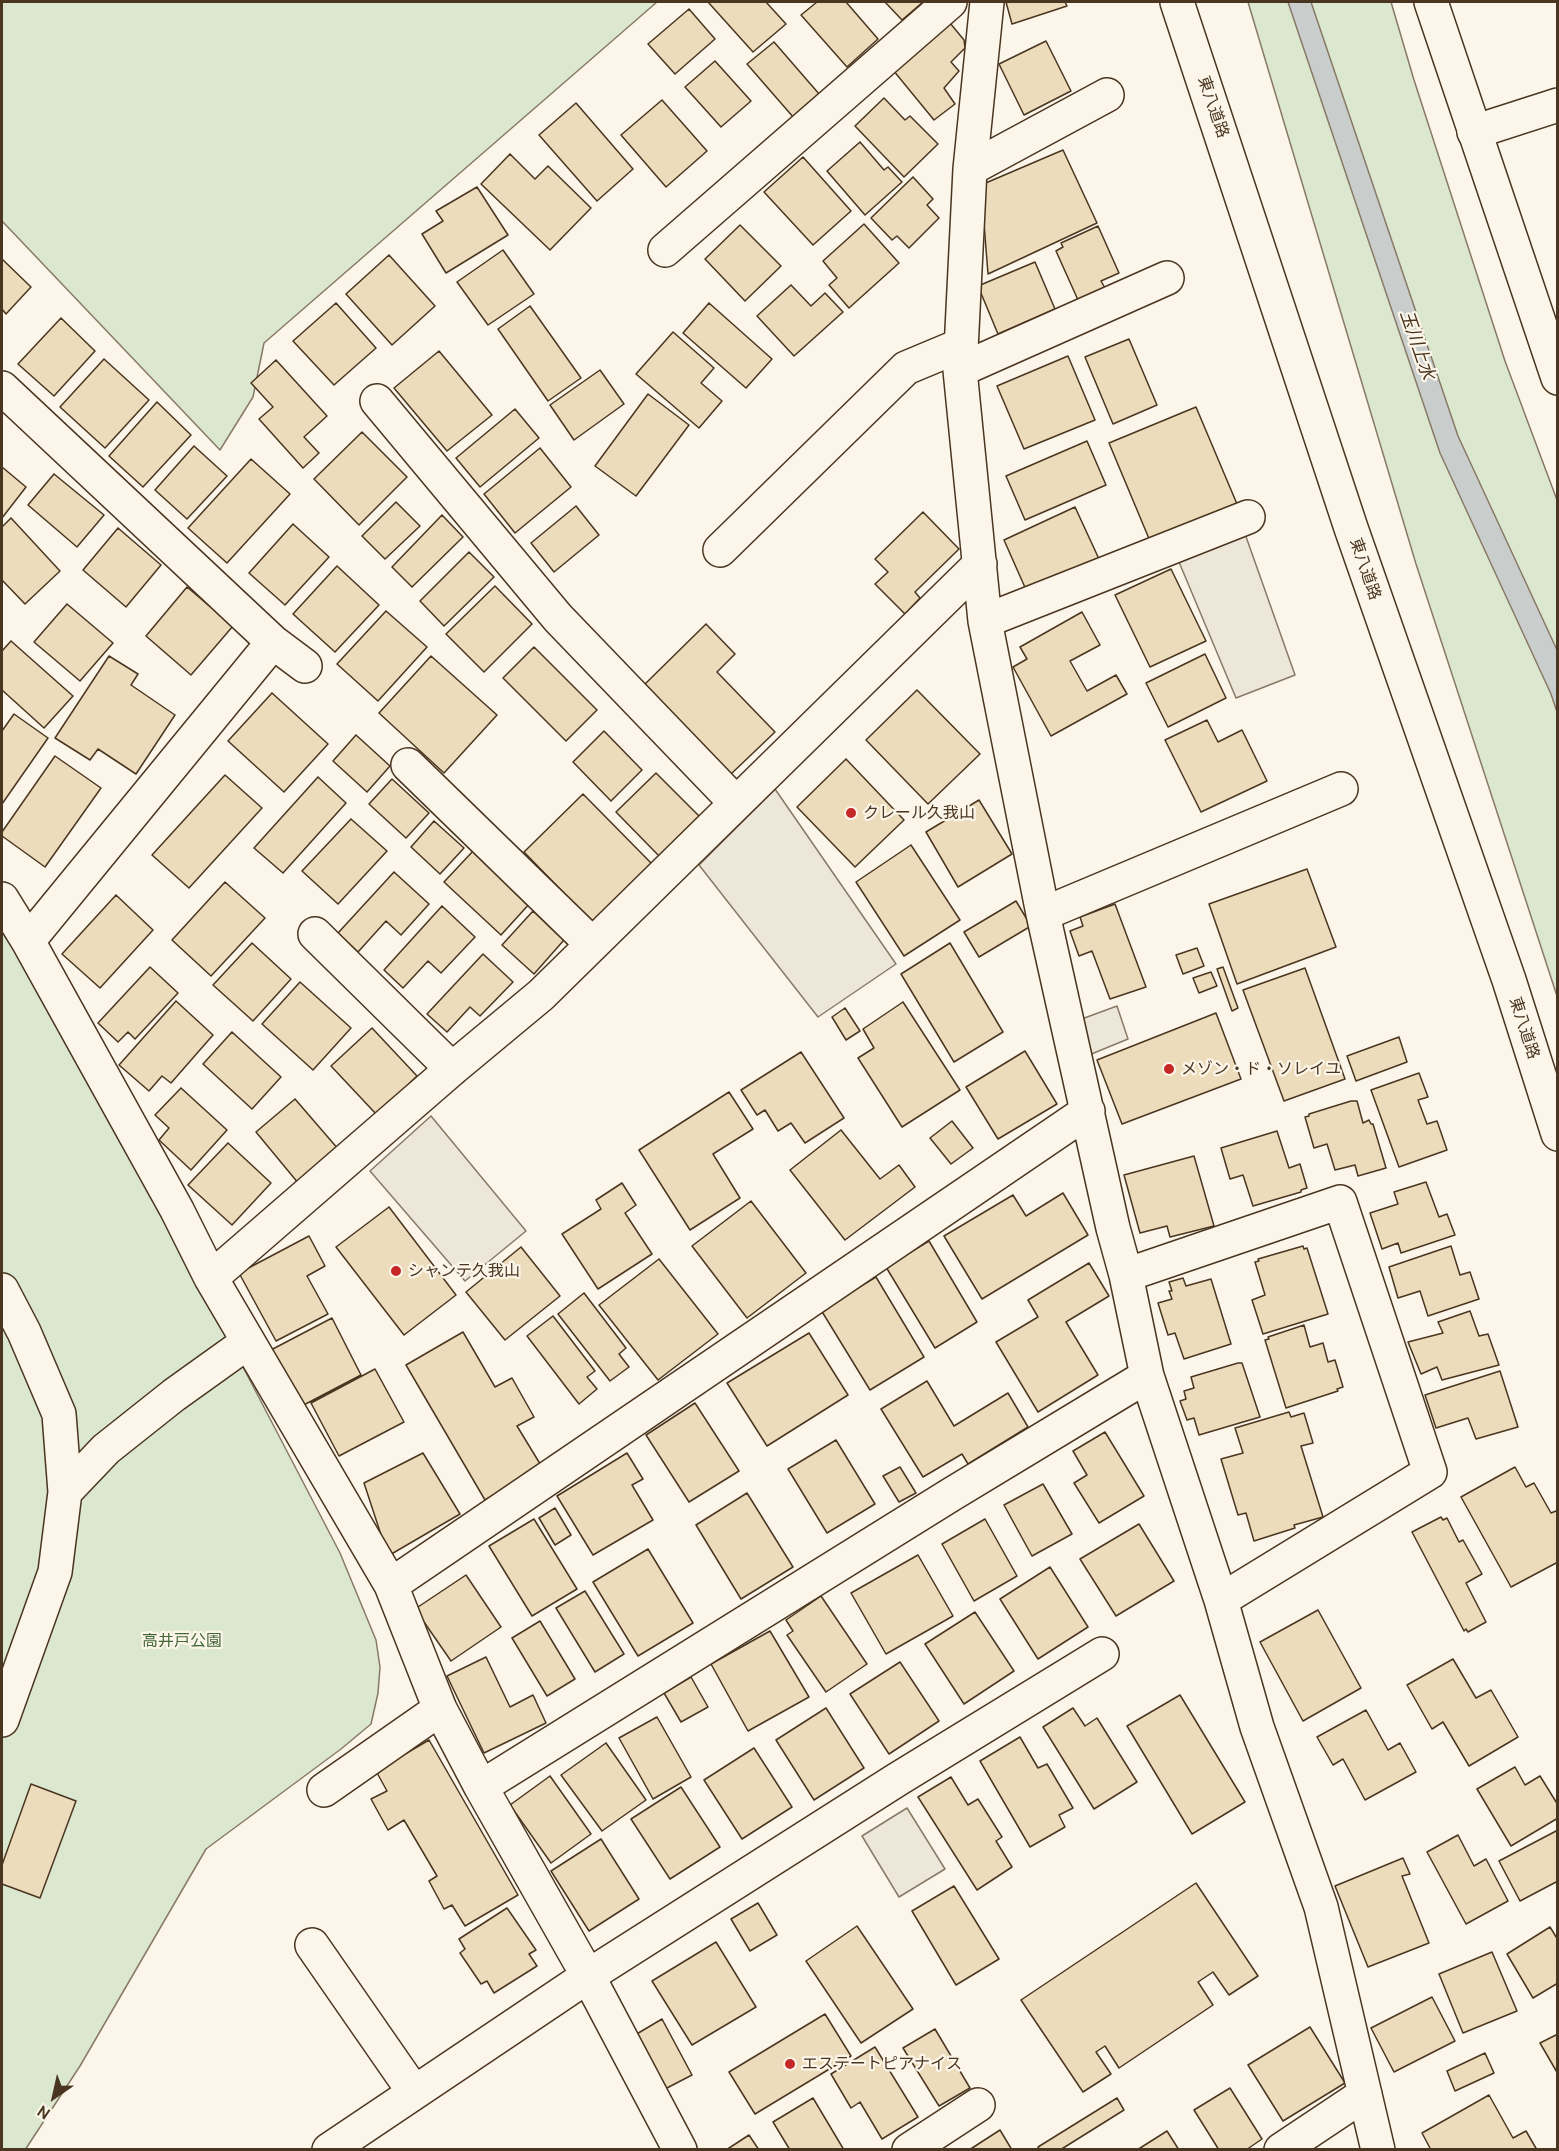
<!DOCTYPE html>
<meta charset="utf-8">
<style>
body{margin:0}
#map{position:relative;width:1559px;height:2151px;overflow:hidden;background:#fbf6e9;font-family:Cabin,sans-serif}
canvas{display:block}
.frame{position:absolute;inset:0;border:3px solid #4a3520;pointer-events:none}
.north{position:absolute;left:24px;top:2067px;width:60px;height:60px;-webkit-text-stroke:4px #fbf6e9;paint-order:stroke;rotate:214deg;font-size:16px;font-weight:700;line-height:24px;text-align:center;color:#4a3520}
.north::after{content:'';display:block;margin:auto;width:21px;height:27px;background:#4a3520;clip-path:polygon(50% 0,100% 100%,50% 72%,0 100%)}
</style>
<div id="map">
<canvas width="1559" height="2151"></canvas>
<div class="frame"></div>
<div class="north">N</div>
</div>
<script>
const ctx = document.querySelector('canvas').getContext('2d');
ctx.lineJoin = 'round';
function paint(path, color) { ctx.fillStyle = color; ctx.fill(path, 'evenodd'); }
const toPath = rows => new Path2D(rows.map(r => 'M' + r).join(''));
function strokePath(path, color, width, dash) { ctx.strokeStyle = color; ctx.lineWidth = width; ctx.lineCap = dash ? 'butt' : 'round'; ctx.setLineDash(dash || []); ctx.stroke(path); }
function write(font, color, halo, rows, align = 'center') {
  ctx.font = font + ' Cabin,"Noto Sans JP",sans-serif'; ctx.lineWidth = 4.5; ctx.setLineDash([]); ctx.textBaseline = 'middle'; ctx.strokeStyle = halo; ctx.fillStyle = color; for (const [text, x, y, turn = 0] of rows) {
    ctx.save(); ctx.translate(x, y); ctx.rotate((+turn || 0) * Math.PI / 180); ctx.textAlign = isNaN(turn) ? turn : align; if (halo) ctx.strokeText(text, 0, 0); ctx.fillText(text, 0, 0); ctx.restore();
  }
}
const green = toPath([
 [2,2,657,2,264,343,253,397,220,450,2,221,2,2],
 [1248,2,1391,2,1414,80,1505,361,1557,500,1557,996,1416,564,1248,2],
 [2,924,169,1225,340,1553,376,1640,380,1667,378,1693,371,1724,341,1749,206,1849,80,2066,25,2150,2,2149,2,924]
]);
const parking = toPath([
 [1244,531,1295,675,1236,698,1179,562,1244,531],
 [775,789,896,964,818,1017,699,865,775,789],
 [1117,1006,1128,1039,1089,1055,1079,1020,1117,1006],
 [431,1116,526,1231,465,1281,370,1171,431,1116],
 [907,1808,945,1869,899,1897,862,1836,907,1808]
]);
const water = toPath([
 [1288,2,1311,2,1458,436,1557,650,1557,712,1551,694,1440,453,1288,2]
]);
const building = toPath([
 [708,2,766,2,786,24,753,52,708,2],
 [817,2,846,2,878,39,847,67,801,15,817,2],
 [885,2,923,2,902,20,885,2],
 [1006,2,1065,2,1067,6,1012,24,1006,2],
 [689,9,715,39,675,74,648,44,689,9],
 [950,23,964,40,965,48,951,62,959,71,944,88,955,104,934,120,893,70,950,23],
 [1046,41,1071,91,1024,115,999,64,1046,41],
 [774,42,820,95,794,118,747,64,774,42],
 [715,61,751,101,721,127,685,87,715,61],
 [884,98,905,120,910,116,938,144,904,177,855,126,884,98],
 [662,100,707,151,666,187,621,135,662,100],
 [576,103,633,169,597,201,539,135,576,103],
 [860,142,884,170,888,167,902,182,865,215,827,171,860,142],
 [1063,150,1097,223,988,274,981,185,1063,150],
 [510,154,535,179,548,166,591,208,550,250,481,184,510,154],
 [803,157,851,211,813,245,764,192,803,157],
 [913,177,933,199,927,205,939,218,909,248,897,236,892,240,871,218,913,177],
 [477,187,508,235,446,273,422,234,443,221,436,211,477,187],
 [864,224,899,263,849,308,829,285,837,278,823,261,864,224],
 [740,225,781,266,745,301,705,259,740,225],
 [1098,226,1119,273,1101,281,1105,288,1078,300,1056,251,1063,247,1061,243,1098,226],
 [503,250,534,294,488,325,457,282,503,250],
 [389,255,435,306,392,345,346,294,389,255],
 [2,259,31,287,6,314,2,309,2,259],
 [1035,262,1055,309,998,334,978,286,1035,262],
 [791,285,811,306,825,293,843,312,794,356,757,316,791,285],
 [336,303,376,348,334,385,293,341,336,303],
 [709,303,772,359,746,388,683,333,709,303],
 [530,306,581,378,548,401,498,329,530,306],
 [61,318,95,351,54,396,18,364,61,318],
 [673,332,714,368,701,383,722,401,699,428,636,374,673,332],
 [1129,339,1157,405,1113,424,1085,357,1129,339],
 [439,351,492,415,447,451,394,388,439,351],
 [1068,356,1095,420,1024,449,997,386,1068,356],
 [104,359,149,400,105,448,60,407,104,359],
 [276,360,327,416,304,437,319,453,303,468,259,419,273,407,251,383,276,360],
 [600,370,624,404,574,440,550,405,600,370],
 [648,394,689,425,636,496,595,466,648,394],
 [157,402,191,435,143,487,109,456,157,402],
 [1196,407,1237,504,1150,541,1109,443,1196,407],
 [515,409,539,438,480,487,456,458,515,409],
 [362,432,407,477,359,525,314,479,362,432],
 [1087,441,1106,485,1025,520,1006,476,1087,441],
 [194,446,227,476,187,519,155,490,194,446],
 [540,448,571,487,515,533,484,494,540,448],
 [251,459,290,494,227,563,188,528,251,459],
 [2,467,26,487,2,518,2,467],
 [54,474,104,515,77,547,28,505,54,474],
 [396,502,420,526,385,559,362,536,396,502],
 [576,506,599,535,554,572,531,543,576,506],
 [1075,507,1099,559,1027,592,1004,540,1075,507],
 [923,512,959,549,915,592,920,598,905,614,875,584,888,572,875,559,923,512],
 [442,515,463,537,412,587,392,567,442,515],
 [11,518,60,571,25,604,2,580,2,527,11,518],
 [293,524,329,557,285,605,249,573,293,524],
 [118,528,161,565,126,607,83,570,118,528],
 [469,552,494,577,444,626,420,601,469,552],
 [337,566,379,605,335,652,293,614,337,566],
 [1171,569,1206,641,1150,667,1115,595,1171,569],
 [495,586,532,624,484,672,446,634,495,586],
 [187,587,233,626,191,675,146,636,187,587],
 [67,604,113,643,80,681,34,642,67,604],
 [386,611,427,647,378,701,337,664,386,611],
 [1082,612,1100,645,1070,661,1087,691,1116,675,1127,694,1051,736,1013,667,1027,659,1020,647,1082,612],
 [706,624,735,654,717,672,775,732,731,774,644,685,706,624],
 [11,641,73,696,44,728,2,690,2,651,11,641],
 [534,647,597,710,566,741,503,678,534,647],
 [1205,654,1226,698,1168,727,1146,683,1205,654],
 [109,656,138,674,131,685,175,715,136,774,98,749,90,760,55,738,109,656],
 [431,656,497,715,444,773,379,713,431,656],
 [917,690,980,754,928,804,866,740,917,690],
 [272,693,328,744,284,792,228,741,272,693],
 [14,714,48,738,2,804,2,731,14,714],
 [1207,720,1218,742,1242,730,1267,781,1201,812,1165,740,1207,720],
 [604,731,642,770,611,801,573,762,604,731],
 [356,735,390,766,367,792,333,761,356,735],
 [55,756,101,788,45,867,2,836,2,832,55,756],
 [846,759,904,820,855,867,797,807,846,759],
 [656,773,702,819,662,859,616,812,656,773],
 [225,775,262,808,189,888,152,855,225,775],
 [318,777,346,803,283,873,254,848,318,777],
 [392,779,429,813,406,838,369,804,392,779],
 [583,794,653,865,594,924,524,852,583,794],
 [979,800,1012,854,958,887,926,832,979,800],
 [351,819,387,851,338,904,302,871,351,819],
 [434,821,464,848,440,874,411,847,434,821],
 [911,845,960,920,904,956,856,882,911,845],
 [474,850,531,902,501,935,444,882,474,850],
 [1307,869,1336,947,1237,984,1209,904,1307,869],
 [394,872,429,904,401,935,386,921,358,952,338,933,394,872],
 [225,882,265,918,211,976,172,940,225,882],
 [116,895,153,930,100,988,62,954,116,895],
 [1016,901,1031,926,979,957,964,932,1016,901],
 [1115,904,1146,987,1110,999,1092,951,1079,956,1070,931,1083,926,1080,917,1115,904],
 [442,906,475,937,441,973,428,961,403,988,384,970,442,906],
 [533,911,564,940,534,974,502,945,533,911],
 [252,943,291,979,253,1021,213,985,252,943],
 [950,943,1003,1032,954,1062,901,974,950,943],
 [1197,948,1204,966,1183,974,1176,955,1197,948],
 [483,954,513,982,480,1016,470,1007,447,1032,427,1014,483,954],
 [150,967,178,993,135,1039,128,1032,118,1042,98,1023,150,967],
 [1223,967,1238,1008,1232,1011,1217,969,1223,967],
 [1305,968,1345,1079,1284,1101,1243,990,1305,968],
 [1211,972,1217,986,1199,993,1193,978,1211,972],
 [300,982,351,1028,313,1070,262,1024,300,982],
 [176,1001,213,1035,171,1083,162,1076,149,1091,119,1065,176,1001],
 [903,1002,960,1090,902,1127,858,1058,874,1048,863,1029,903,1002],
 [845,1008,860,1031,846,1040,832,1017,845,1008],
 [1216,1013,1241,1079,1122,1124,1097,1060,1216,1013],
 [372,1028,417,1076,377,1115,331,1066,372,1028],
 [232,1032,281,1077,252,1109,203,1064,232,1032],
 [1399,1037,1407,1062,1356,1081,1347,1056,1399,1037],
 [1025,1051,1057,1104,998,1139,966,1087,1025,1051],
 [801,1052,844,1118,805,1143,791,1123,778,1131,765,1110,757,1115,741,1090,801,1052],
 [1419,1073,1428,1097,1418,1100,1427,1124,1437,1121,1447,1150,1399,1167,1371,1090,1419,1073],
 [181,1088,227,1130,191,1170,159,1140,169,1128,155,1115,181,1088],
 [729,1092,753,1129,713,1154,740,1198,690,1230,639,1150,729,1092],
 [295,1099,339,1150,299,1184,256,1132,295,1099],
 [1351,1101,1357,1101,1363,1123,1369,1120,1371,1124,1373,1124,1386,1168,1358,1176,1355,1165,1335,1170,1327,1144,1314,1148,1305,1117,1309,1116,1309,1114,1351,1101],
 [952,1121,973,1148,951,1164,930,1138,952,1121],
 [841,1130,880,1179,899,1165,915,1187,845,1240,790,1170,841,1130],
 [1277,1131,1289,1168,1300,1164,1307,1188,1301,1190,1301,1192,1253,1206,1243,1175,1230,1179,1221,1148,1277,1131],
 [228,1143,271,1183,232,1225,188,1185,228,1143],
 [1194,1156,1214,1226,1170,1237,1167,1226,1140,1233,1124,1175,1194,1156],
 [1426,1182,1439,1217,1447,1214,1455,1235,1401,1253,1398,1243,1382,1249,1370,1213,1398,1204,1394,1192,1426,1182],
 [622,1183,636,1205,625,1213,652,1254,598,1289,562,1234,601,1209,596,1200,622,1183],
 [1063,1193,1088,1235,982,1299,944,1236,1013,1195,1026,1216,1063,1193],
 [751,1201,806,1273,747,1318,692,1246,751,1201],
 [389,1207,456,1295,404,1335,336,1247,389,1207],
 [309,1236,325,1266,307,1276,328,1314,276,1341,239,1273,309,1236],
 [929,1241,977,1322,935,1348,886,1267,929,1241],
 [1303,1246,1304,1249,1307,1248,1328,1314,1263,1334,1252,1300,1265,1295,1255,1262,1259,1261,1258,1259,1303,1246],
 [1451,1246,1460,1275,1470,1272,1479,1299,1428,1316,1420,1291,1398,1298,1389,1267,1451,1246],
 [521,1247,560,1296,505,1340,466,1292,521,1247],
 [659,1259,718,1334,658,1380,599,1305,659,1259],
 [1089,1263,1109,1296,1066,1322,1098,1375,1038,1412,996,1342,1038,1317,1028,1300,1089,1263],
 [876,1277,924,1357,870,1390,821,1310,876,1277],
 [1183,1278,1186,1286,1211,1279,1231,1344,1184,1359,1175,1333,1168,1335,1158,1303,1172,1299,1169,1291,1172,1291,1169,1282,1183,1278],
 [584,1293,626,1348,619,1354,629,1367,610,1381,558,1314,584,1293],
 [1470,1311,1479,1336,1488,1334,1499,1365,1442,1380,1437,1367,1421,1374,1408,1342,1443,1333,1438,1322,1470,1311],
 [553,1316,595,1371,587,1377,597,1389,579,1404,527,1336,553,1316],
 [332,1318,361,1375,298,1408,269,1351,332,1318],
 [1304,1325,1310,1347,1323,1343,1328,1362,1335,1360,1343,1387,1337,1389,1338,1391,1286,1408,1265,1340,1269,1339,1268,1337,1304,1325],
 [463,1332,495,1387,512,1378,534,1417,517,1426,542,1467,485,1500,406,1365,463,1332],
 [809,1333,848,1395,767,1446,727,1383,809,1333],
 [1238,1363,1242,1363,1260,1417,1199,1435,1194,1418,1187,1420,1180,1401,1186,1399,1184,1391,1194,1388,1191,1377,1238,1363],
 [375,1369,404,1422,339,1456,311,1403,375,1369],
 [1500,1371,1518,1427,1476,1439,1468,1418,1436,1428,1425,1395,1500,1371],
 [927,1381,954,1426,1008,1393,1028,1427,968,1464,962,1454,923,1477,881,1409,927,1381],
 [695,1403,739,1471,689,1502,646,1435,695,1403],
 [1289,1412,1291,1417,1304,1413,1313,1443,1301,1446,1323,1517,1294,1525,1295,1528,1254,1541,1246,1513,1238,1515,1221,1459,1243,1453,1235,1428,1289,1412],
 [1105,1432,1144,1496,1099,1523,1074,1483,1087,1475,1073,1451,1105,1432],
 [836,1440,875,1504,827,1533,788,1469,836,1440],
 [423,1453,460,1514,388,1556,364,1483,423,1453],
 [627,1453,643,1479,632,1485,653,1520,593,1555,557,1496,627,1453],
 [900,1467,916,1493,899,1502,883,1476,900,1467],
 [1515,1467,1526,1487,1534,1483,1551,1513,1556,1511,1558,1513,1558,1562,1511,1587,1461,1497,1515,1467],
 [1043,1484,1072,1534,1032,1556,1004,1505,1043,1484],
 [747,1493,793,1567,741,1599,696,1525,747,1493],
 [555,1508,571,1535,555,1545,539,1518,555,1508],
 [1441,1517,1443,1520,1447,1518,1459,1542,1463,1540,1482,1574,1466,1583,1486,1622,1468,1632,1466,1629,1464,1631,1412,1532,1441,1517],
 [534,1519,577,1589,532,1616,489,1546,534,1519],
 [985,1519,1017,1576,974,1601,942,1544,985,1519],
 [1139,1524,1174,1581,1116,1616,1080,1559,1139,1524],
 [648,1549,693,1623,638,1656,593,1582,648,1549],
 [918,1555,953,1616,886,1654,851,1593,918,1555],
 [1050,1567,1088,1627,1038,1659,1000,1599,1050,1567],
 [466,1575,501,1627,451,1661,415,1609,466,1575],
 [585,1591,624,1654,595,1672,556,1608,585,1591],
 [821,1596,867,1664,826,1692,787,1635,793,1631,786,1620,821,1596],
 [1318,1610,1361,1688,1303,1721,1260,1642,1318,1610],
 [975,1612,1014,1671,964,1704,925,1644,975,1612],
 [540,1621,575,1679,547,1696,512,1638,540,1621],
 [770,1631,809,1697,748,1731,711,1664,770,1631],
 [486,1657,510,1707,533,1695,546,1723,484,1753,447,1676,486,1657],
 [1453,1659,1476,1698,1491,1690,1518,1737,1469,1766,1443,1722,1432,1729,1407,1685,1453,1659],
 [900,1662,939,1721,889,1754,850,1694,900,1662],
 [691,1677,708,1707,681,1722,664,1693,691,1677],
 [1180,1695,1245,1802,1192,1834,1127,1726,1180,1695],
 [826,1708,864,1768,814,1800,776,1740,826,1708],
 [1073,1708,1085,1726,1097,1718,1137,1782,1094,1809,1043,1727,1073,1708],
 [1366,1710,1388,1750,1400,1743,1416,1772,1365,1800,1343,1759,1333,1765,1317,1737,1366,1710],
 [657,1717,691,1777,653,1799,619,1738,657,1717],
 [1020,1737,1038,1768,1047,1764,1073,1808,1059,1815,1065,1827,1030,1847,980,1761,1020,1737],
 [429,1740,518,1895,465,1926,452,1905,444,1909,429,1881,437,1876,404,1820,388,1830,371,1799,387,1791,376,1771,429,1740],
 [606,1743,646,1800,602,1831,561,1775,606,1743],
 [754,1748,792,1807,742,1839,704,1780,754,1748],
 [1515,1767,1525,1785,1540,1776,1558,1805,1558,1818,1511,1846,1477,1789,1515,1767],
 [550,1776,591,1834,551,1863,510,1805,550,1776],
 [951,1777,968,1805,978,1799,1002,1837,996,1841,1012,1867,977,1890,918,1797,951,1777],
 [31,1784,76,1801,40,1898,2,1884,2,1865,31,1784],
 [681,1787,720,1847,670,1879,631,1819,681,1787],
 [1558,1830,1558,1881,1520,1901,1499,1861,1558,1830],
 [1458,1835,1474,1866,1486,1859,1508,1901,1466,1924,1427,1852,1458,1835],
 [601,1839,639,1899,589,1931,551,1871,601,1839],
 [1403,1858,1410,1874,1402,1876,1429,1943,1368,1967,1335,1886,1403,1858],
 [1196,1883,1258,1976,1229,1995,1213,1972,1198,1982,1213,2005,1119,2068,1105,2046,1096,2052,1111,2074,1083,2092,1021,2000,1196,1883],
 [954,1886,999,1959,956,1985,912,1911,954,1886],
 [758,1903,777,1935,750,1951,731,1919,758,1903],
 [507,1908,536,1950,529,1954,537,1966,494,1993,487,1981,481,1984,460,1953,465,1949,459,1939,507,1908],
 [857,1926,913,2009,861,2043,806,1961,857,1926],
 [1550,1927,1558,1940,1558,1983,1533,1998,1507,1954,1550,1927],
 [716,1942,756,2007,692,2045,652,1981,716,1942],
 [1492,1952,1517,2011,1463,2033,1439,1974,1492,1952],
 [1432,1997,1455,2041,1394,2072,1371,2028,1432,1997],
 [825,2014,851,2056,755,2114,729,2072,825,2014],
 [662,2019,692,2075,665,2089,635,2035,662,2019],
 [1310,2027,1345,2083,1283,2121,1248,2065,1310,2027],
 [935,2029,970,2088,939,2106,903,2048,935,2029],
 [1558,2034,1558,2074,1540,2043,1558,2034],
 [875,2047,918,2117,882,2139,860,2102,851,2108,831,2074,875,2047],
 [1485,2053,1494,2073,1455,2091,1447,2071,1485,2053],
 [1230,2088,1262,2139,1246,2150,1219,2150,1194,2110,1230,2088],
 [1489,2095,1513,2138,1526,2131,1537,2150,1431,2150,1422,2133,1489,2095],
 [813,2098,844,2150,790,2150,773,2122,813,2098],
 [1117,2098,1124,2110,1060,2150,1040,2150,1038,2147,1117,2098],
 [1000,2130,1012,2150,969,2150,1000,2130],
 [1167,2131,1179,2150,1137,2150,1167,2131],
 [749,2135,759,2150,726,2150,749,2135]
]);
const minor = toPath([
 [987,2,970,169,960,370,985,621,1043,914,1113,1228,1126,1275,1147,1376,1221,1600,1257,1727,1321,1907,1378,2150],
 [1474,132,1558,105],
 [970,169,1107,95],
 [665,250,950,2],
 [960,370,1167,278],
 [2,388,273,642,305,666],
 [377,401,558,618,736,803],
 [720,550,906,368,961,345],
 [985,621,1248,517],
 [408,765,592,944],
 [2,899,28,941,177,1210,211,1278,391,1585,440,1709,481,1787,588,1976,680,2150],
 [1043,914,1341,789],
 [315,934,452,1069],
 [28,941,273,642],
 [1126,1275,1340,1202,1430,1472,1221,1600],
 [211,1278,452,1069,541,995,980,564],
 [2,1290,24,1332,59,1414,65,1492,55,1572,2,1720],
 [65,1492,106,1449,174,1395,248,1342],
 [391,1585,1088,1111],
 [481,1787,952,1494,1147,1376],
 [324,1790,440,1709],
 [312,1945,414,2092],
 [329,2150,588,1976,898,1779,1102,1654],
 [909,2150,978,2105],
 [1281,2150,1365,2094]
]);
const major = toPath([
 [1177,2,1351,528,1509,980,1558,1134],
 [1431,2,1558,378]
]);
const markers = [
 [851,813,6,"#c62828"],
 [1169,1069,6,"#c62828"],
 [396,1271,6,"#c62828"],
 [790,2064,6,"#c62828"]
];
const streetNames = [
 ["東八道路",1213,107,71],
 ["東八道路",1365,569,71],
 ["東八道路",1524,1028,72]
];
const poiNames = [
 ["クレール久我山",863,813],
 ["メゾン・ド・ソレイユ",1181,1069],
 ["シャンテ久我山",408,1271],
 ["エステートピアナイス",802,2064]
];
const parkNames = [
 ["高井戸公園",182,1641]
];
const waterNames = [
 ["玉川上水",1417,345,71]
];
paint(green, '#dce7d0');
strokePath(green, '#887966', 1.5);
paint(parking, '#ede7d9');
strokePath(parking, '#887966', 1.5);
paint(water, '#c9cecd');
strokePath(water, '#887966', 1.5);
paint(building, '#ecdcbc');
strokePath(building, '#4a3520', 1.5);
strokePath(minor, '#4a3520', 36);
strokePath(major, '#4a3520', 36);
strokePath(minor, '#fbf6e9', 33);
strokePath(major, '#fbf6e9', 33);
for (const [x, y, r, color] of markers) { const dot = new Path2D(); dot.arc(x, y, r, 0, 2 * Math.PI); ctx.fillStyle = color; ctx.fill(dot); strokePath(dot, '#fbf6e9', 2); }
write('16px', '#4a3520', '#fbf6e9', streetNames);
write('16px', '#4a3520', '#fbf6e9', poiNames, 'left');
write('16px', '#436837', '#fbf6e9', parkNames);
write('italic 18px', '#4a3520', '#fbf6e9', waterNames);
</script>
